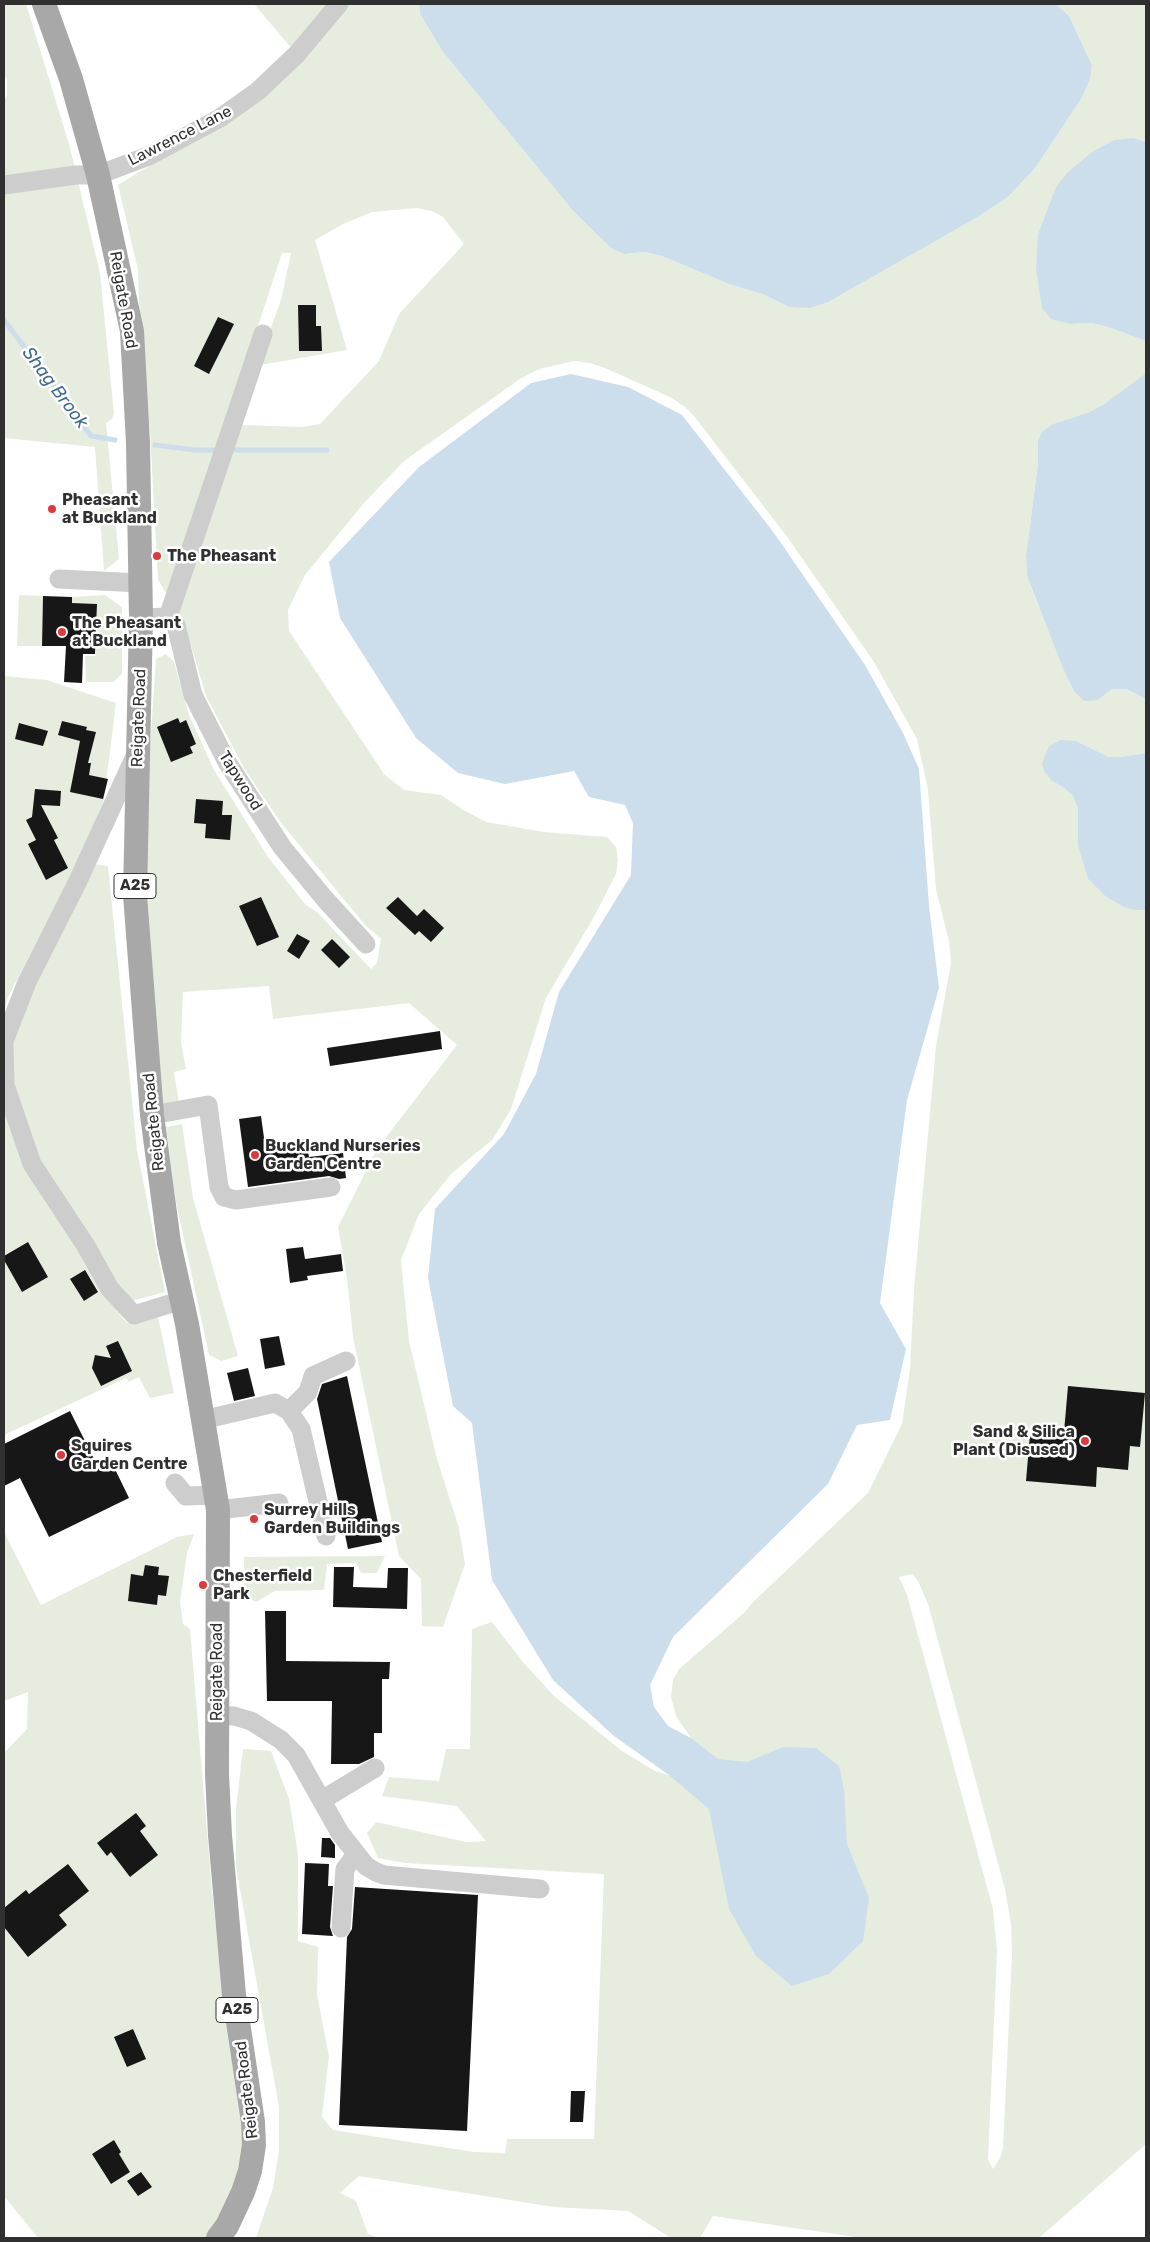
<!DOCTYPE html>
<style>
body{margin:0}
#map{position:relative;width:1150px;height:2242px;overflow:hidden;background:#fff;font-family:Rubik,sans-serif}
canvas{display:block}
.frame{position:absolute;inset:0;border:5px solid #303030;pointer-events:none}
</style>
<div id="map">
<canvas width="1150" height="2242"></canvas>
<div class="frame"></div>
</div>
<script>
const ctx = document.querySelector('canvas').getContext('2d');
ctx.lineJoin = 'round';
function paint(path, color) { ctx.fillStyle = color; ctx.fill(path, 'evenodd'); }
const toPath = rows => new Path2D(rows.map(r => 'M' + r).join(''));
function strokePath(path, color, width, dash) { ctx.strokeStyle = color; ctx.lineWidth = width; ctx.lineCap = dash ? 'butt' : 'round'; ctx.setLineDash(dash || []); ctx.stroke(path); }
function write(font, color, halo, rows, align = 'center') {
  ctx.font = font + ' Rubik,sans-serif'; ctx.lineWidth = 5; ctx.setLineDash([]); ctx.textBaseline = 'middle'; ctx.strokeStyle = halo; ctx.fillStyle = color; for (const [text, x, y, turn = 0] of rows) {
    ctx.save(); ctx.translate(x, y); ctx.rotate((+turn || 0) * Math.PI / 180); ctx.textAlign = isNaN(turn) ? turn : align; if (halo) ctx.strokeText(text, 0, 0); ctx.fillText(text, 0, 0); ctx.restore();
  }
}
const green = toPath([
 [4,4,26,4,69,144,100,273,114,413,112,419,106,423,119,559,104,571,95,447,4,438,4,102,7,95,7,80,4,73],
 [254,4,419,4,420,14,443,52,574,212,612,249,624,254,645,252,662,256,729,284,765,295,789,307,847,291,942,235,981,215,1009,196,1036,167,1081,99,1092,65,1069,16,1056,4,1146,4,1146,142,1134,138,1055,189,1038,234,1071,324,1092,323,1108,327,1146,341,1146,373,1103,405,1087,413,1053,424,1038,441,1038,464,1026,556,1027,576,1036,600,1074,691,1098,700,1112,689,1126,689,1146,699,1146,753,1121,757,1109,757,1076,741,1052,781,1063,787,1073,796,1078,809,1088,879,1105,896,1134,910,1146,910,1146,2144,1039,2238,862,2238,713,2216,700,2238,671,2238,628,2211,554,2207,359,2176,340,2193,356,2201,368,2234,379,2238,256,2238,273,2188,279,2151,279,2107,236,1867,236,1808,243,1749,271,1751,289,1799,298,1854,298,1941,318,1947,317,1995,329,2056,322,2117,333,2130,474,2152,505,2153,507,2139,594,2139,604,1874,405,1863,378,1858,367,1833,376,1822,466,1842,486,1841,457,1806,382,1796,389,1777,439,1781,446,1749,470,1749,472,1629,492,1622,523,1662,554,1696,622,1751,655,1771,669,1775,683,1774,696,1752,691,1738,676,1716,671,1697,673,1680,679,1669,744,1613,752,1603,868,1493,902,1424,910,1369,914,1289,936,1046,951,963,949,941,936,890,928,790,917,739,874,662,788,538,694,416,685,407,672,398,605,368,590,363,574,361,539,369,520,379,404,461,364,503,305,575,288,610,289,631,384,774,404,790,441,795,465,811,486,822,544,832,607,837,616,847,618,859,616,874,595,915,546,998,511,1109,493,1139,452,1173,419,1214,401,1260,409,1341,437,1459,459,1528,465,1564,443,1627,422,1626,421,1579,399,1556,353,1337,347,1278,338,1227,377,1149,457,1045,409,1003,273,1019,269,986,183,992,181,1043,186,1069,174,1072,179,1103,162,1105,145,866,147,793,156,659,166,654,174,662,189,715,214,770,268,857,305,904,318,913,371,969,377,963,381,939,365,925,282,824,245,770,206,696,188,635,181,618,158,580,150,431,141,354,138,270,118,185,167,155,293,50],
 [417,208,432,211,443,217,464,244,399,314,379,361,320,424,302,427,240,425,232,405,282,253,291,253,281,300,263,350,260,365,347,350,315,240,343,224,372,212],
 [912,1574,918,1581,928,1604,1005,1889,1011,1924,1012,1955,1003,2148,1000,2158,993,2169,988,2160,997,1951,993,1909,907,1595,899,1577],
 [19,595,43,596,42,646,17,646],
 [105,595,122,607,122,674,113,682,86,682,85,656,96,656,97,604,72,603,72,597],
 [4,676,47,680,116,703,104,799,81,857,8,997,4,1012],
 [94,864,108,866,137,1150,165,1292,132,1301,110,1276,34,1150,12,1076,11,1039,41,970],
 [4,1100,107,1297,116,1310,127,1323,158,1317,174,1393,150,1398,139,1377,129,1382,126,1378,4,1435],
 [182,1124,193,1198,238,1356,221,1361,209,1355,176,1202,166,1127],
 [4,1532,41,1605,177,1537,194,1534,187,1553,180,1602,183,1624,190,1629,212,1891,224,2001,240,2106,244,2149,235,2196,205,2238,38,2238,4,2196,4,1753,27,1729,28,1692,4,1701],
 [385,1556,377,1573,361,1573,356,1563,327,1564,324,1590,275,1591,256,1602,244,1595,244,1557]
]);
const water = toPath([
 [419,4,1056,4,1069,16,1092,65,1090,79,1081,99,1036,167,1009,196,981,215,828,302,810,308,789,307,765,295,729,284,662,256,645,252,624,254,612,249,574,212,443,52,420,14],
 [1134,138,1146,142,1146,341,1108,327,1092,323,1071,324,1051,319,1042,308,1036,268,1038,234,1055,189,1067,173,1092,152,1114,140],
 [1146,373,1146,699,1126,689,1112,689,1098,700,1084,701,1074,691,1063,668,1027,576,1026,556,1038,464,1038,441,1042,432,1053,424,1087,413,1103,405],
 [571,374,628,387,682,415,774,533,865,665,903,733,919,769,929,906,939,988,907,1100,880,1303,906,1349,890,1420,857,1425,828,1484,673,1637,650,1685,654,1707,668,1726,691,1738,718,1759,747,1762,783,1747,816,1748,839,1766,844,1790,847,1844,869,1898,863,1941,829,1974,792,1986,756,1956,729,1909,709,1809,669,1775,614,1736,553,1680,492,1580,472,1423,453,1406,428,1278,435,1209,504,1134,536,1074,559,992,631,875,633,823,625,805,589,797,574,771,505,784,458,773,416,738,340,618,329,562,419,467,531,383],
 [1061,740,1076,741,1109,757,1121,757,1146,753,1146,910,1134,910,1124,907,1105,896,1088,879,1078,845,1078,809,1073,796,1063,787,1052,781,1044,771,1042,763,1049,746]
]);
const stream = toPath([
 [4,320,91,436,115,440],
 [155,445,195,450,215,450],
 [236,450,327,450]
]);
const building = toPath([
 [298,305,316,305,316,326,321,326,322,351,299,351],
 [218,317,234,324,209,374,194,366],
 [43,596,72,597,72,603,97,604,95,654,83,654,82,683,64,682,66,646,42,646],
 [178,718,180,723,186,720,196,744,190,747,193,753,171,762,157,727],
 [62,721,87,727,86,730,96,732,88,763,91,763,89,775,108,779,103,799,70,792,80,741,58,735],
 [19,723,48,731,43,746,15,739],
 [35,789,61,791,60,806,41,805,58,838,54,840,68,868,46,880,28,844,36,840,26,820,32,817],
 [196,799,223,801,222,815,232,815,230,840,205,838,206,824,194,823],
 [261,897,279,937,257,946,239,906],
 [398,897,417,916,424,909,444,928,431,942,419,931,415,935,386,908],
 [297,934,310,941,299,959,287,951],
 [332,939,350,957,339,968,321,950],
 [440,1031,442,1049,330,1066,327,1048],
 [261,1116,265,1145,306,1139,309,1157,343,1153,346,1178,339,1179,329,1176,248,1187,239,1119],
 [28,1242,48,1277,22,1292,4,1260,4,1256],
 [303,1247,305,1259,341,1254,343,1271,307,1276,308,1280,290,1283,286,1249],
 [85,1270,98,1292,84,1301,70,1279],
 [279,1336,285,1365,265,1369,260,1339],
 [118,1341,132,1371,101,1386,92,1368,95,1355,111,1358,106,1346],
 [248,1368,255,1396,234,1401,227,1373],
 [347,1376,382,1542,348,1549,317,1399,322,1384],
 [1068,1386,1145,1393,1140,1447,1130,1446,1128,1470,1097,1467,1096,1487,1026,1481,1030,1434,1051,1436,1051,1431,1064,1432],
 [70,1411,100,1471,113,1465,129,1498,49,1537,20,1478,4,1486,4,1444],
 [145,1565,159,1567,158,1575,169,1576,166,1596,158,1595,157,1605,128,1601,131,1574,143,1576],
 [334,1567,354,1567,353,1587,387,1588,388,1568,408,1568,407,1609,333,1607],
 [265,1611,286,1611,286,1661,390,1662,389,1679,382,1679,382,1733,374,1733,374,1757,359,1764,331,1764,332,1701,267,1701],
 [136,1813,146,1826,140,1831,158,1855,130,1877,111,1852,107,1856,97,1843],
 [322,1838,330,1838,335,1845,335,1858,321,1857],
 [305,1863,329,1864,328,1886,333,1886,330,1927,333,1936,302,1934],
 [68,1864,89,1891,59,1915,67,1925,28,1957,4,1927,4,1908,26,1890,29,1894],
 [355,1887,478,1895,467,2131,339,2125,347,1937,352,1929],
 [133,2029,146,2059,127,2067,114,2037],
 [571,2091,585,2091,583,2122,570,2122],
 [114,2140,121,2152,119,2154,130,2172,111,2184,92,2154],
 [141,2172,152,2187,138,2196,127,2181]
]);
const minor = toPath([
 [4,185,76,175,98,175,151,155,220,118,258,91,297,54,339,4],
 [59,579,141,583],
 [168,617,263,334],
 [141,618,168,617,176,625,193,695,227,762,282,847,324,898,366,944],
 [136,754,77,883,27,982,4,1041,5,1085,32,1164,86,1246,110,1289,134,1315,182,1300],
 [152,1115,208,1105,219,1187,224,1197,236,1200,331,1187],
 [289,1411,308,1392,313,1376,346,1361],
 [202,1420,275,1403,289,1411,301,1429,326,1536],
 [175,1483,186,1496,216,1495],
 [218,1510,279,1503],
 [217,1715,234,1716,251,1721,281,1740,296,1755,340,1833,366,1866,376,1872,384,1875,540,1889],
 [322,1800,375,1768],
 [341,1928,345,1869,356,1854]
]);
const major = toPath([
 [44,4,71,79,98,175,132,331,138,443,141,618,135,895,152,1115,169,1243,187,1324,218,1510,217,1774,220,1835,234,1995,253,2122,254,2145,250,2171,243,2192,227,2226,218,2238]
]);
const markers = [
 [52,509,5,"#e1393b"],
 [157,556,5,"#e1393b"],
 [62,632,5,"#e1393b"],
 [255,1155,5,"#e1393b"],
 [1085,1441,5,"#e1393b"],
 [61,1455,5,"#e1393b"],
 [254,1519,5,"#e1393b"],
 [203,1585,5,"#e1393b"]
];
const shields = [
 [135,886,42],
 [237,2010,42]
];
const shieldNames = [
 ["A25",135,886],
 ["A25",237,2010]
];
const streetNames = [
 ["Lawrence Lane",180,136,-27],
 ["Reigate Road",123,300,80],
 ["Reigate Road",139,718,-88],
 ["Tapwood",240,781,58],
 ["Reigate Road",154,1122,-96],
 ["Reigate Road",217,1672,-90],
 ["Reigate Road",247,2090,-97]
];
const poiNames = [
 ["Pheasant",62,500],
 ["at Buckland",62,518],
 ["The Pheasant",167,556],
 ["The Pheasant",72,623],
 ["at Buckland",72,641],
 ["Buckland Nurseries",265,1146],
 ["Garden Centre",265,1164],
 ["Sand & Silica",1075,1432,"right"],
 ["Plant (Disused)",1075,1450,"right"],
 ["Squires",71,1446],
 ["Garden Centre",71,1464],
 ["Surrey Hills",264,1510],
 ["Garden Buildings",264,1528],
 ["Chesterfield",213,1576],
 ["Park",213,1594]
];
const waterNames = [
 ["Shag Brook",55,388,53]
];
paint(green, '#e6eddf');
paint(water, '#ccddec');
strokePath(stream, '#ccddec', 5);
paint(building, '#171717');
strokePath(minor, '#cdcdcd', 19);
strokePath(major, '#a8a8a8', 24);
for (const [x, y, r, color] of markers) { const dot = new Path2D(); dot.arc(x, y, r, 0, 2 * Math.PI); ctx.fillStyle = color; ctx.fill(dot); strokePath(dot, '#fff', 2); }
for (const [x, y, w] of shields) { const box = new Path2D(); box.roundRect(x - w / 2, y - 12.5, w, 25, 4); ctx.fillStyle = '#fff'; ctx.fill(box); strokePath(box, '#303030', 1); }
write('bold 15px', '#303030', null, shieldNames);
write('16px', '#303030', '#fff', streetNames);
write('bold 16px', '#303030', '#fff', poiNames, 'left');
write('italic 18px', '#406c91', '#fff', waterNames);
</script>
